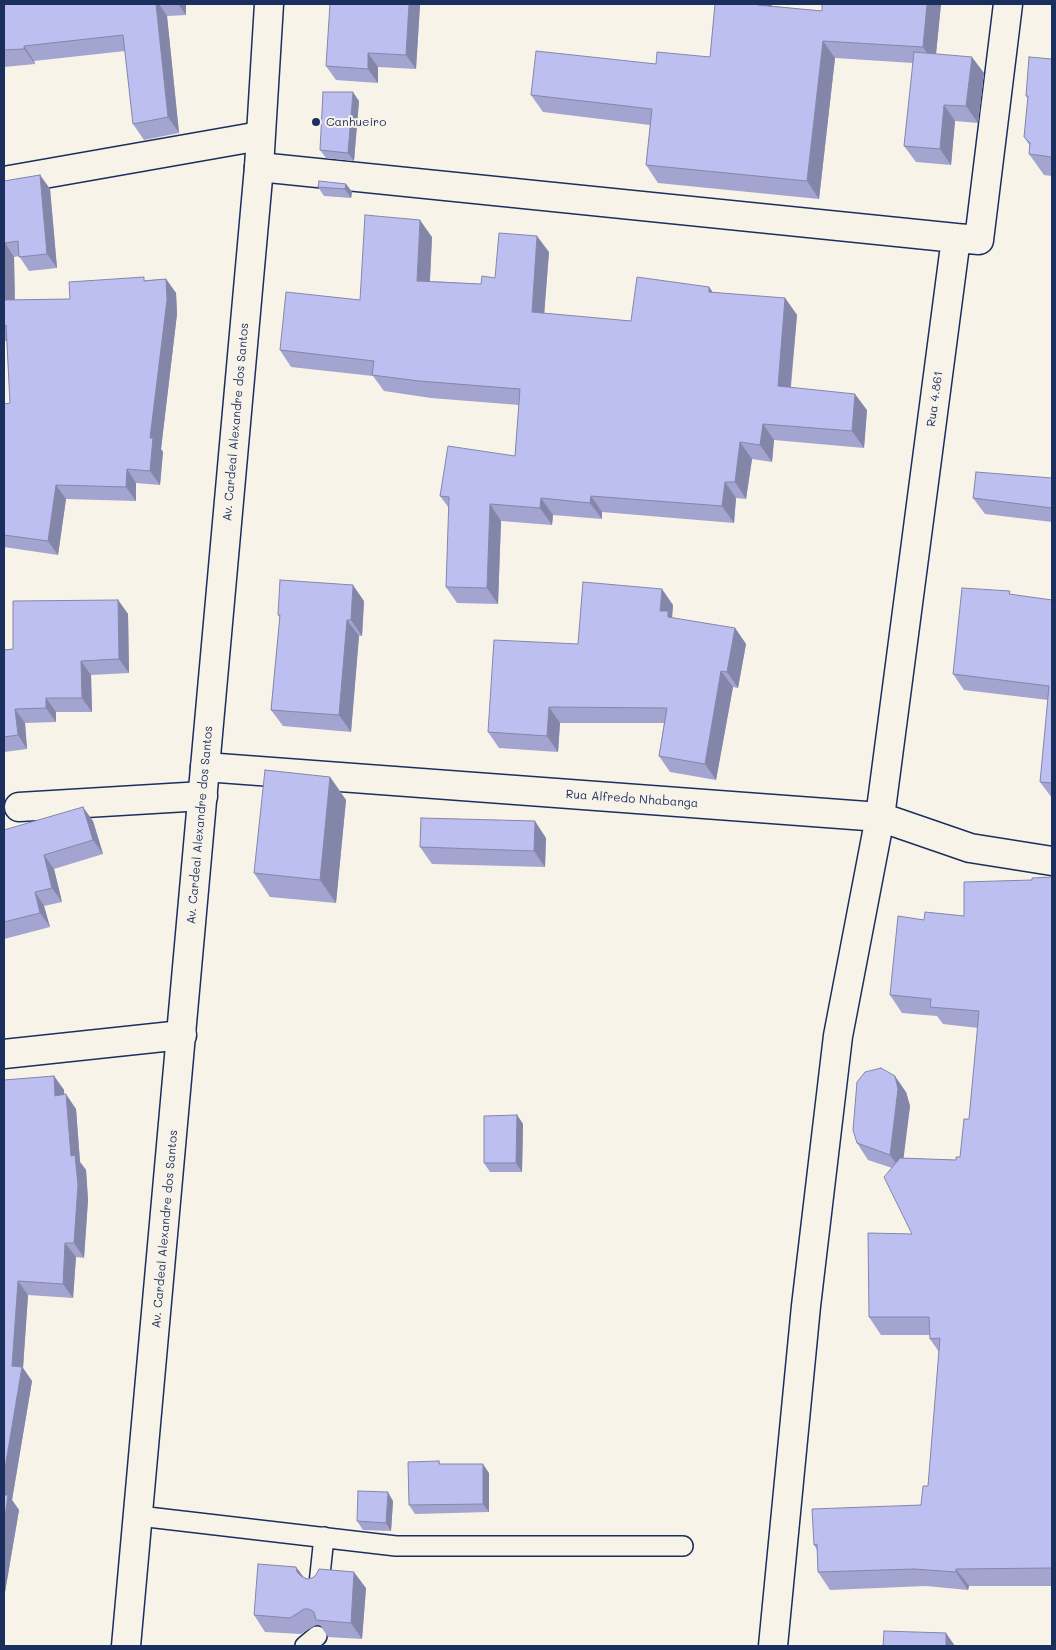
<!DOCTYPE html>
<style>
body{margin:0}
#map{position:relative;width:1056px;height:1650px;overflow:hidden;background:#f7f3e8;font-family:Mali,sans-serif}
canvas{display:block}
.frame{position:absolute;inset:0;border:5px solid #1b2f5e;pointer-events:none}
</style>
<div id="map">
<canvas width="1056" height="1650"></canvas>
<div class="frame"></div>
</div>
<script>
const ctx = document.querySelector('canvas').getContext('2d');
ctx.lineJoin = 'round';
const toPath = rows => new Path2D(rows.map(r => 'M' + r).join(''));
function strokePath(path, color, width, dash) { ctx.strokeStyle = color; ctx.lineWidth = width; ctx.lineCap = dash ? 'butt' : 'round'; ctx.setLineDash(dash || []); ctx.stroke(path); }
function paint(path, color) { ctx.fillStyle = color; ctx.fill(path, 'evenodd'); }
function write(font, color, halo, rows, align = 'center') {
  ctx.font = font + ' Mali,sans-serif'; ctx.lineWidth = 4; ctx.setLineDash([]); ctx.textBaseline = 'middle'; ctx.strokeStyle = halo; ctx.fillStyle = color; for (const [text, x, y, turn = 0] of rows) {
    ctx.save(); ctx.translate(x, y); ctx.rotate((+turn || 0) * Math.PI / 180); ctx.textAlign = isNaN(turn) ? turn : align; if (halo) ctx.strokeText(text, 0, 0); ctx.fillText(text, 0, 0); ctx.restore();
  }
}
const lane = toPath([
 [139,1516,396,1546,683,1546],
 [319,1584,324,1537],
 [305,1646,317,1636]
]);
const street = toPath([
 [259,167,956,238],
 [4,181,260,136],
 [205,767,880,817,970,848,1052,861],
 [19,807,203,796],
 [4,1054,182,1035],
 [773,1646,806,1306,838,1036,880,817,956,238,979,240,1008,4]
]);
const secondary = toPath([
 [126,1646,259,167,269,4]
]);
const wall = toPath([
 [4,4,186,4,186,15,167,16,179,133,144,140,133,124,125,51,34,61,35,64,4,67],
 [715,4,772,4,771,6,822,11,822,4,941,4,936,54,984,73,978,123,955,121,951,165,916,162,904,146,913,63,835,58,819,199,658,183,646,165,650,125,543,112,531,95,656,64,710,57],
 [420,5,416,69,378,67,378,83,336,80,326,66],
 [1052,59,1052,176,1044,175,1029,154,1030,146,1024,137,1028,99,1026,96],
 [359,101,354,161,326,158,320,150],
 [40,175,50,189,57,268,29,271,19,256,14,257,15,300,70,299,146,280,166,279,176,293,177,314,161,449,163,452,160,485,136,483,136,501,66,499,58,555,4,547,4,404,10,403,7,341,4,341,4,181],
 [346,184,352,192,351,198,324,196,318,187],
 [432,237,430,281,481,284,549,252,544,314,631,321,709,287,713,293,785,298,797,315,791,387,867,410,864,448,774,440,772,462,752,459,746,499,736,498,734,523,602,512,602,519,553,515,552,525,501,521,498,604,457,603,446,587,449,508,440,496,515,456,519,405,431,398,384,391,373,376,291,367,280,350,360,300],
 [1052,478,1052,522,985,514,973,498],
 [1012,595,1052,600,1052,798,1040,782,1048,700,964,690,953,674],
 [118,600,128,614,129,673,91,675,92,712,56,712,56,722,25,723,27,749,4,752,4,650,13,649],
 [364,601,362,636,359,636,351,732,283,726,271,710,280,618,278,615],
 [673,605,672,618,735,628,746,644,738,688,733,687,716,780,670,772,659,756,664,723,560,723,558,752,499,748,488,732,578,644],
 [330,777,346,800,336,903,270,897,254,873],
 [93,821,103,854,54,869,62,902,44,906,50,927,4,939,4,830],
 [546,838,545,867,432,864,420,847],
 [1052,877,1052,1586,969,1586,968,1590,926,1586,830,1590,818,1572,817,1550,814,1545,921,1505,928,1486,939,1352,930,1339,930,1335,881,1335,869,1317,912,1234,892,1168,868,1160,857,1143,906,1092,910,1106,903,1158,956,1160,960,1157,969,1119,978,1028,943,1024,937,1016,902,1013,890,995,924,920,964,916,1032,880],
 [54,1076,64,1090,64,1095,76,1109,80,1162,86,1170,88,1200,84,1258,76,1257,73,1298,28,1295,23,1368,32,1381,12,1500,19,1510,4,1598,4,1080],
 [517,1115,523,1124,522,1172,490,1172,484,1163],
 [439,1461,440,1464,489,1473,489,1512,415,1514,409,1505],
 [393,1501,391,1531,363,1530,357,1521],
 [296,1567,304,1578,307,1579,366,1588,362,1639,328,1637,320,1625,316,1625,301,1634,265,1632,254,1615]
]);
const shadedWall = toPath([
 [156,4,159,4,167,16,179,133,168,117],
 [178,4,186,4,186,15],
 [409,4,419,4,420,5,416,69,406,55],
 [758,4,772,4,770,22,758,5],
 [927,4,941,4,935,64,923,47],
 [823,41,835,58,819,199,807,181],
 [24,46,34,61,35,64,24,49],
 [368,53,378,67,378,83,368,69],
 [972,57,984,73,978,123,966,106],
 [353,92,359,101,354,161,348,153],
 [944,105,955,121,951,165,940,149],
 [40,175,50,189,57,268,47,254],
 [346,184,352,192,351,198,345,189],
 [420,220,432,237,429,297,417,281],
 [537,236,549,252,543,329,532,312],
 [5,243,14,257,15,314,5,300],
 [166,279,176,293,177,314,161,449,163,452,160,485,150,471,150,438],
 [709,287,721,304,709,292],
 [785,298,797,315,789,403,778,386],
 [855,394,867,410,864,448,852,431],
 [763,424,774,440,772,462,760,445],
 [740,442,752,459,746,499,735,482],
 [127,469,136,483,136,501,126,487],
 [725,482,736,498,734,523,722,506],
 [56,485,66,499,58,555,48,541],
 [591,496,602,512,602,519,590,503],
 [541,498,553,515,552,525,540,508],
 [490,504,501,521,498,604,487,588],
 [353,585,364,601,362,636,351,620],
 [662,589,673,605,672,617,679,627,660,611],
 [118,600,128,614,129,673,119,659],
 [347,620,359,636,351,732,339,715],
 [735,628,746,644,738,688,727,672],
 [81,661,91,675,92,712,82,698],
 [721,671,733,687,716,780,705,764],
 [46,698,56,712,56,722,46,708],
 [549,707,560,723,558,752,547,736],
 [15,709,25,723,27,749,18,735],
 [330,777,346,800,336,903,320,880],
 [83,807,93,821,103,854,93,840],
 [535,821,546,838,545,867,534,851],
 [44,855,54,869,62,902,52,888],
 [35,892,44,906,50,927,40,913],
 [54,1076,64,1090,65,1110,55,1096],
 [895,1076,906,1092,910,1106,902,1171,890,1155],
 [66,1094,76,1109,80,1162,86,1170,88,1200,84,1258,74,1243,71,1156],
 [517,1115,523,1124,522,1172,516,1163],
 [65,1243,76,1257,73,1298,63,1284],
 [18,1281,28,1295,23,1368,32,1381,12,1500,19,1510,4,1598,4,1474],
 [483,1464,489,1473,489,1512,483,1504],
 [388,1492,393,1501,391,1531,386,1523],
 [296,1567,308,1583,309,1588,297,1572],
 [956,1569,969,1586,968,1590,956,1572],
 [354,1572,366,1588,362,1639,351,1623],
 [946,1633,955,1646,946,1646]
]);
const building = toPath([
 [4,4,156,4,168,117,133,124,123,35,24,46,24,49,4,50,4,4],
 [330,4,409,4,406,55,368,53,368,69,326,66,330,4],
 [715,4,758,4,758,5,822,11,822,4,927,4,923,47,823,41,807,181,646,165,652,109,531,95,536,51,656,64,657,52,710,57,715,4],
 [914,52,972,57,966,106,944,105,940,149,904,146,914,52],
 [1029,57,1052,59,1052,157,1029,154,1030,143,1024,137,1028,96,1026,96,1029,57],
 [323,92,353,92,348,153,320,150,323,92],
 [40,175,47,254,19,257,18,241,5,243,5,300,70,299,69,282,144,277,144,281,166,279,167,300,150,438,153,438,150,471,127,469,126,487,56,485,48,541,4,535,4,404,10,403,6,325,4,326,4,181,40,175],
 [319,181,346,184,345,189,318,187,319,181],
 [365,215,420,220,417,281,481,284,482,276,495,278,499,233,537,236,532,312,631,321,637,277,709,287,709,292,785,298,778,386,855,394,852,431,763,424,760,445,740,442,735,482,725,482,722,506,591,496,590,503,541,498,540,508,490,504,487,588,446,587,449,497,440,496,448,446,515,456,520,389,419,381,372,375,374,361,280,350,286,292,360,300,365,215],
 [976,472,1052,478,1052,508,973,498,976,472],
 [280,580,353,585,351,620,347,620,339,715,271,710,280,615,278,615,280,580],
 [583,582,662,589,660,611,668,611,668,617,735,628,727,672,721,671,705,764,659,756,667,708,549,707,547,736,488,732,494,640,578,644,583,582],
 [962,588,1010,591,1009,594,1052,600,1052,783,1040,782,1049,686,953,674,962,588],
 [118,600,119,659,81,661,82,698,46,698,46,708,15,709,18,735,4,737,4,650,13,649,13,601,118,600],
 [265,770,330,777,320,880,254,873,265,770],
 [83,807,93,840,44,855,52,888,35,892,40,913,4,922,4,830,83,807],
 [421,818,535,821,534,851,420,847,421,818],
 [1052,877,1052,1568,956,1569,956,1572,914,1569,818,1572,817,1544,814,1545,812,1509,921,1505,923,1486,928,1486,940,1338,930,1339,929,1317,869,1317,868,1233,912,1234,884,1177,900,1158,956,1160,956,1157,960,1157,964,1119,969,1119,979,1011,930,1007,931,999,890,995,898,916,924,920,925,912,964,916,964,882,1032,880,1032,878,1052,877],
 [881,1068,895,1076,898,1089,890,1155,857,1143,853,1130,857,1082,865,1072,881,1068],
 [54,1076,55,1096,66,1094,71,1156,75,1155,78,1185,74,1243,65,1243,63,1284,18,1281,12,1366,22,1367,4,1474,4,1080,54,1076],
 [517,1115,516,1163,484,1163,484,1116,517,1115],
 [439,1461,439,1464,483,1464,483,1504,409,1505,408,1462,439,1461],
 [358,1491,388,1492,386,1523,357,1521,358,1491],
 [4,1495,8,1495,4,1524,4,1495],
 [258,1564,296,1567,297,1572,301,1576,307,1579,312,1578,316,1575,319,1569,354,1572,351,1623,316,1620,314,1612,309,1609,304,1609,290,1618,254,1615,258,1564],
 [884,1631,946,1633,946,1646,883,1646,884,1631]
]);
const markers = [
 [316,122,5,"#1b2f5e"]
];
const poiNames = [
 ["Canhueiro",326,122]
];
const streetNames = [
 ["Rua 4.861",935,399,-82],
 ["Av. Cardeal Alexandre dos Santos",236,422,-85],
 ["Rua Alfredo Nhabanga",632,799,4],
 ["Av. Cardeal Alexandre dos Santos",200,825,-85],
 ["Av. Cardeal Alexandre dos Santos",165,1229,-85]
];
strokePath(lane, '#1b2f5e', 22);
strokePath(street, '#1b2f5e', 31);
strokePath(secondary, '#1b2f5e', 31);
strokePath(lane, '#f7f3e8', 19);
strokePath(street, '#f7f3e8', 28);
strokePath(secondary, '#f7f3e8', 28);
paint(wall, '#a3a4cf');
paint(shadedWall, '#8486a9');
paint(building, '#bdbff1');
strokePath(building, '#8486a9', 1);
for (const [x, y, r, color] of markers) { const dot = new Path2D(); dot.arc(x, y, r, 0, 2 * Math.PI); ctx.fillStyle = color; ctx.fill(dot); strokePath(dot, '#f7f3e8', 2); }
write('12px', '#1b2f5e', '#f7f3e8', poiNames, 'left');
write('12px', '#1b2f5e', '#f7f3e8', streetNames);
</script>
